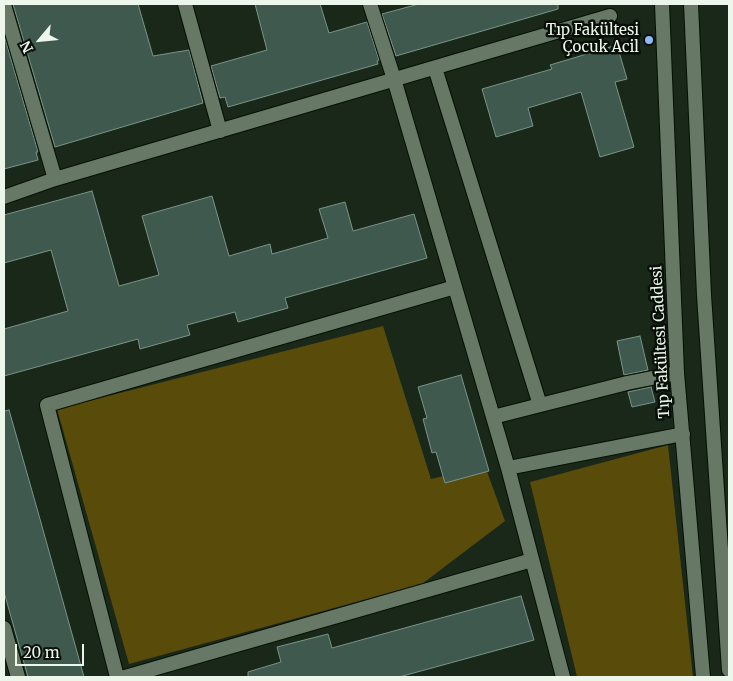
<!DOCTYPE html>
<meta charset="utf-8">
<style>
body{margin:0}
#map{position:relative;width:733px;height:681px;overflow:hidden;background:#192818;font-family:Merriweather,serif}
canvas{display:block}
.frame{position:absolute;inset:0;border:5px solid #ecf6eb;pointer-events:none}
.north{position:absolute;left:15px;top:15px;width:50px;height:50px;-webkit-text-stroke:4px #080f08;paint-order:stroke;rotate:242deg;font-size:14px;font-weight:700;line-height:20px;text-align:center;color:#ecf6eb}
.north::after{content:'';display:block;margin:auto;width:18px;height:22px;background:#ecf6eb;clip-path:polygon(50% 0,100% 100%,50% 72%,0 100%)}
.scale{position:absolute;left:15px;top:644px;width:69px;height:22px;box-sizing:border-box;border:2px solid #ecf6eb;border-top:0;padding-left:6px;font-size:15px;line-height:18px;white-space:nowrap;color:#ecf6eb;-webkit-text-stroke:4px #080f08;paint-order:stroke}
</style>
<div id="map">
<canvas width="733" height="681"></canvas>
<div class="frame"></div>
<div class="north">N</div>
<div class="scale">20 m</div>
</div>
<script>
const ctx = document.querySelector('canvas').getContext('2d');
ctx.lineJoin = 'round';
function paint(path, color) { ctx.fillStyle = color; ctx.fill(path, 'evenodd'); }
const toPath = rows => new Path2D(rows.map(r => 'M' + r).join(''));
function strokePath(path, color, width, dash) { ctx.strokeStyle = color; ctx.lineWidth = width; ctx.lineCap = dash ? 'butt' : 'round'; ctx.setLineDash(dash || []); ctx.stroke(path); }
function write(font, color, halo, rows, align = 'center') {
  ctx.font = font + ' Merriweather,serif'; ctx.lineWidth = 5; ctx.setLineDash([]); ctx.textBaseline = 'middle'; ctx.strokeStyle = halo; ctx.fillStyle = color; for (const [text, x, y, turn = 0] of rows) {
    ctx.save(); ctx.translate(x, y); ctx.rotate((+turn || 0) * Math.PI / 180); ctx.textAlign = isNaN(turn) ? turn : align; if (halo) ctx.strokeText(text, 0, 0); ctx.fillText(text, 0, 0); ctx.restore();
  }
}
const forest = toPath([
 [383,326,431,479,485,466,505,521,422,584,129,664,57,409],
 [668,445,693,677,577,677,530,482]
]);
const building = toPath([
 [13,4,138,4,153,56,189,50,203,103,55,147,13,4],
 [255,4,320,4,329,33,367,22,379,60,377,61,378,64,228,107,225,97,220,98,211,66,267,50,255,4],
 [419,4,558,4,558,9,396,56,382,14,419,4],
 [4,35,38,152,36,152,38,160,4,169,4,35],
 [617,45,627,79,615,82,634,147,600,157,581,92,528,108,533,126,496,137,482,89,552,69,550,65,617,45],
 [92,191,119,286,159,275,142,216,212,196,229,256,270,244,272,254,328,238,319,209,345,202,353,231,414,214,427,258,285,298,288,308,238,322,235,312,187,325,190,335,140,349,138,339,4,376,4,329,68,311,51,250,4,263,4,215,92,191],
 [640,336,648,370,624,375,617,341,640,336],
 [461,375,489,471,445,483,436,452,432,453,423,419,427,418,418,387,461,375],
 [651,387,655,402,632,407,628,392,651,387],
 [9,410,38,512,84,677,28,677,4,592,4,411,9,410],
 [521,596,534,640,399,677,248,677,248,672,281,662,277,647,328,634,332,648,521,596]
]);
const service = toPath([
 [185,4,220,131],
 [370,4,394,79,508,468,563,677],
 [4,5,55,179],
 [435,68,540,405],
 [4,197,55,179,610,16],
 [493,417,627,383,677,373],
 [508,468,683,434],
 [4,628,18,677],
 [117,677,47,405,455,287],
 [125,677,532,560]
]);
const secondary = toPath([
 [662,4,677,373,703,677],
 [691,4,704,295,729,670]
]);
const markers = [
 [649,40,5,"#91b8fd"]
];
const poiNames = [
 ["Tıp Fakültesi",639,31],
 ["Çocuk Acil",639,48]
];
const streetNames = [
 ["Tıp Fakültesi Caddesi",661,342,-93]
];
paint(forest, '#594b09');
paint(building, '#40594f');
strokePath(building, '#7a9589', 1);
strokePath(service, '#041104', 16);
strokePath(secondary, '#041104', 16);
strokePath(service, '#677966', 14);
strokePath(secondary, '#677966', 14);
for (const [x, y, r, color] of markers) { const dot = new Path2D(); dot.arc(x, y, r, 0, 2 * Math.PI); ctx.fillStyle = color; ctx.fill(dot); strokePath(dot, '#080f08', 2); }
write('15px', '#ecf6eb', '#080f08', poiNames, 'right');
write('15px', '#ecf6eb', '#080f08', streetNames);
</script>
